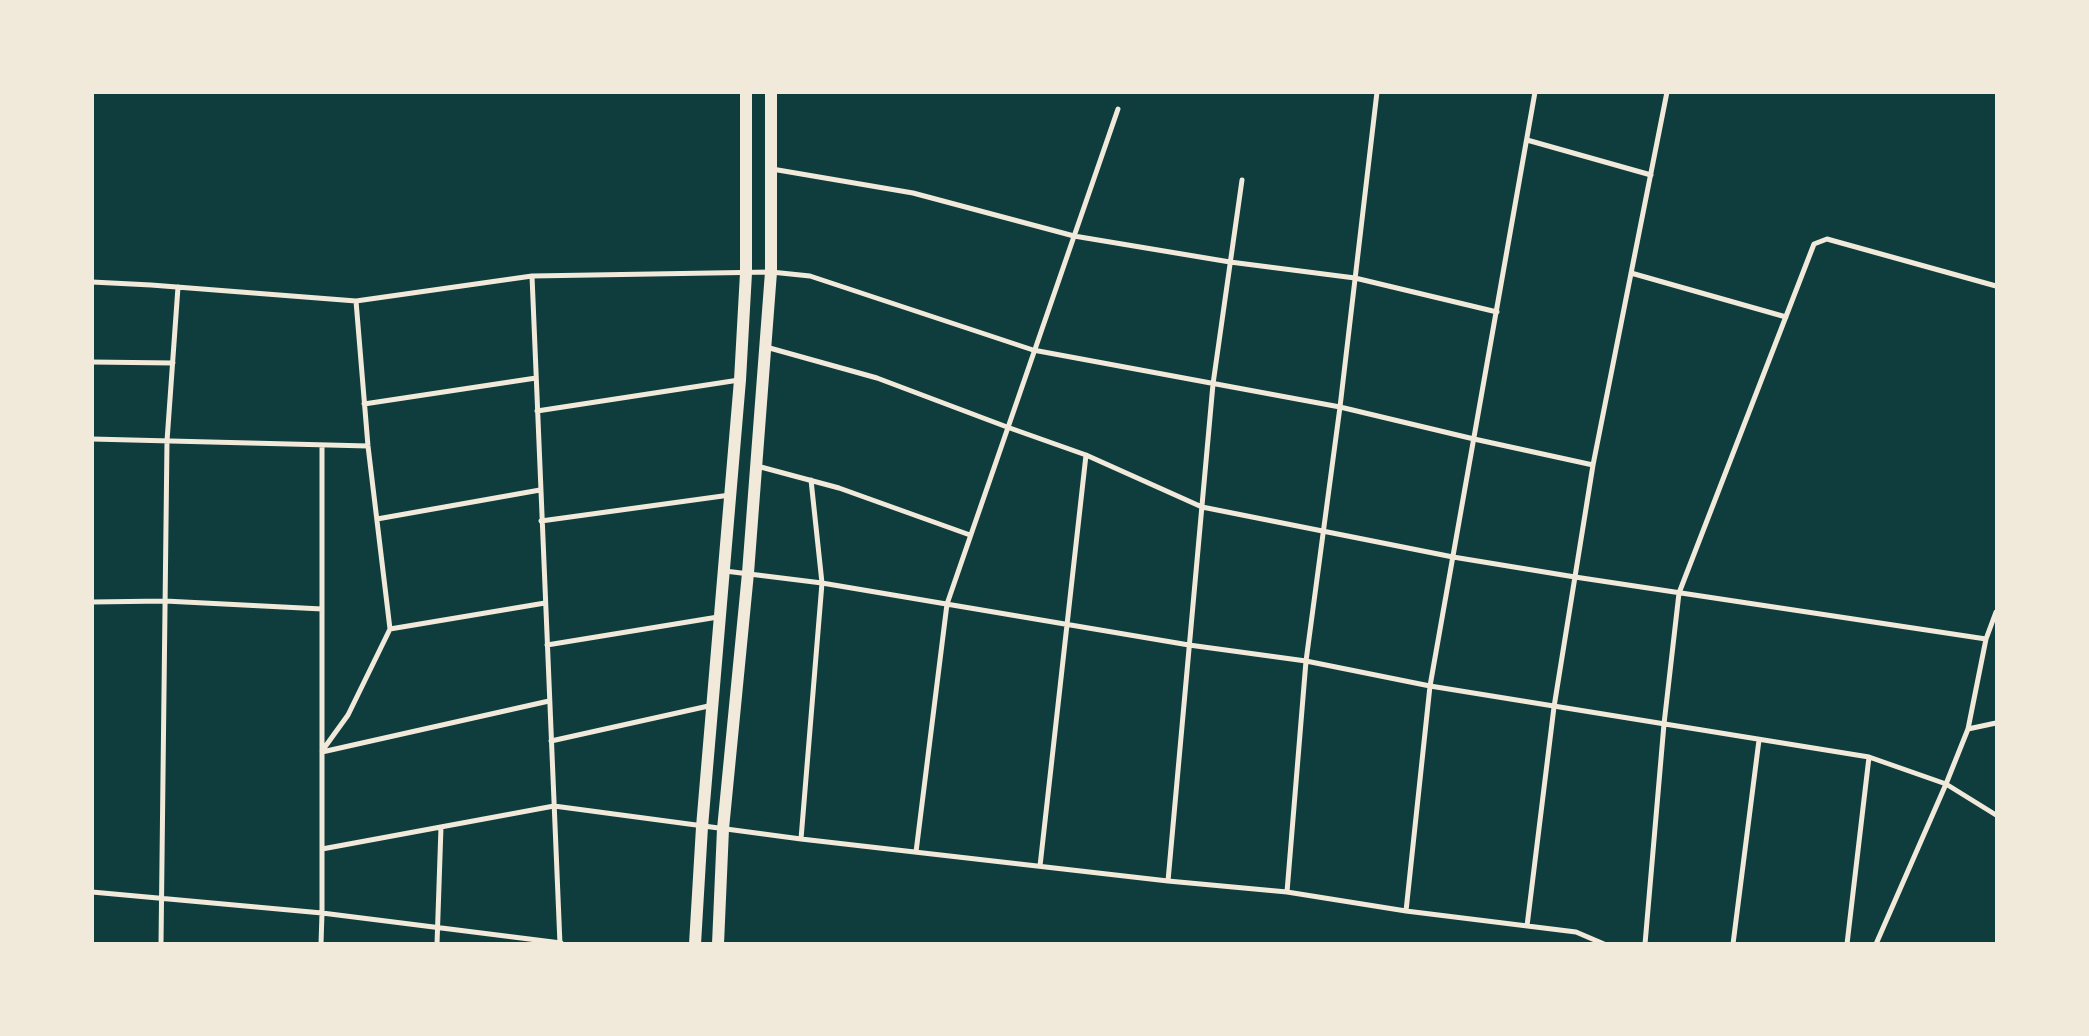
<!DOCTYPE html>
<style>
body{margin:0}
#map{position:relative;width:2089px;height:1036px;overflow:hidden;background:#0f3d3e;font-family:"DM Sans",sans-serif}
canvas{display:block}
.frame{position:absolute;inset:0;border:94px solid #f1e9da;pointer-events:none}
</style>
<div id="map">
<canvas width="2089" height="1036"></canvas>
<div class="frame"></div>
</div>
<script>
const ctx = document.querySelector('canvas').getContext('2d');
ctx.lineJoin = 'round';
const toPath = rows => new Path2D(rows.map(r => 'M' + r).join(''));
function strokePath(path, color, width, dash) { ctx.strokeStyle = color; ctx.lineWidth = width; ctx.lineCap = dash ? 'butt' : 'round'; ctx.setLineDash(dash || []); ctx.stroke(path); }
const minor = toPath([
 [1527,140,1651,175],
 [772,169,913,193,1074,236,1230,262,1355,278,1497,312],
 [1631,273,1786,317],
 [532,276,560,944],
 [92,282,151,285,356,301,532,276,771,272,810,276,1033,350,1340,407,1474,439,1593,465],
 [766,347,877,378,1007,427,1086,455,1202,507,1453,557,1575,577,1986,639],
 [92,362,173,363],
 [364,404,536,378],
 [537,411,739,380],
 [92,439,368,446],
 [757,466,839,488,970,535],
 [377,519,540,490],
 [541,521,730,495],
 [725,571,822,583,1189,645,1306,661,1430,686,1869,757,1847,944],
 [92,602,165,601,322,609],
 [1996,612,1986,639,1968,729,1946,784,1996,815],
 [390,629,545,603],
 [547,645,718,617],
 [1968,729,1996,723],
 [551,741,713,705],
 [322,751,348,715,390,629,368,446,356,301],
 [322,752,549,701],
 [1869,757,1946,784,1876,944],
 [801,839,822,583,811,480],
 [322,849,554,806,801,839,1168,881,1287,892,1406,911,1576,932,1604,944],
 [916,852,947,604,1118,109],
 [1040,866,1086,455],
 [1168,881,1213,384,1242,180],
 [92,892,322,913,322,445],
 [1287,892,1306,661,1340,407,1377,92],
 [1406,911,1430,686,1535,92],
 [1527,926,1554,707,1593,465,1667,92],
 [161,944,167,441,178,287],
 [321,944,322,913,561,943],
 [437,944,441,827],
 [1645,944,1664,724,1679,593,1814,244,1827,239,1996,286],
 [1733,944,1759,740]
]);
const primary = toPath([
 [695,944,702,827,740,380,746,273,746,92],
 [718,944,723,829,748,573,771,272,771,92]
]);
strokePath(minor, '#f1e9da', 5);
strokePath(primary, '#f1e9da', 12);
</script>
